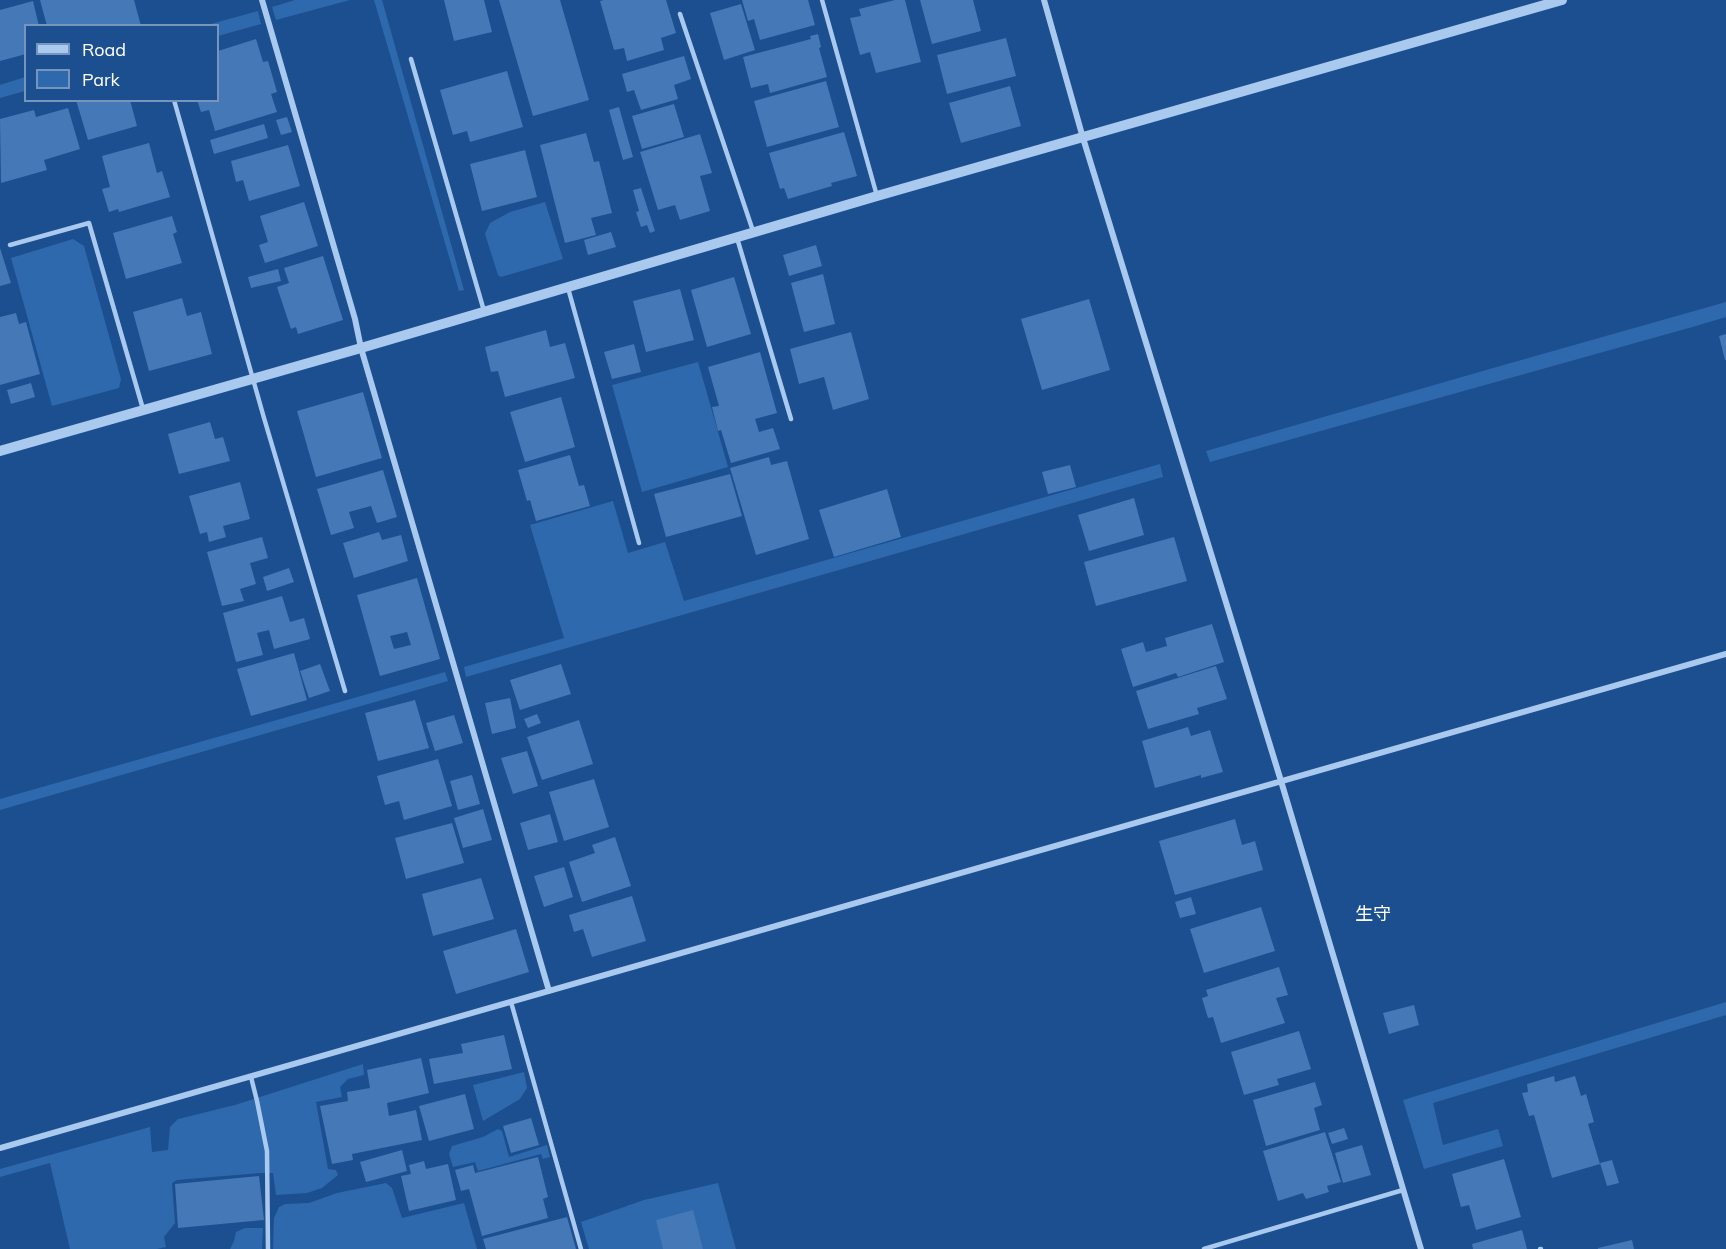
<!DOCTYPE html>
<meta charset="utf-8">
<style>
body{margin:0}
#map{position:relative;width:1726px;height:1249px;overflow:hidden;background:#1b4f8f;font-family:Mulish,sans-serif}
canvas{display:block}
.legend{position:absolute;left:24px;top:24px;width:195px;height:78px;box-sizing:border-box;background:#1b4f8f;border:2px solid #7695bc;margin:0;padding:8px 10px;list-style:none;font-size:18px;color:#fff}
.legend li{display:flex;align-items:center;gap:12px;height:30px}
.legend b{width:30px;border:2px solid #7695bc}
</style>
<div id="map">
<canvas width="1726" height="1249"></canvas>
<ul class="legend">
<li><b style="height:8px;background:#a9c9ee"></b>Road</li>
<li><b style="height:16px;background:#2e69ad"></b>Park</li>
</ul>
</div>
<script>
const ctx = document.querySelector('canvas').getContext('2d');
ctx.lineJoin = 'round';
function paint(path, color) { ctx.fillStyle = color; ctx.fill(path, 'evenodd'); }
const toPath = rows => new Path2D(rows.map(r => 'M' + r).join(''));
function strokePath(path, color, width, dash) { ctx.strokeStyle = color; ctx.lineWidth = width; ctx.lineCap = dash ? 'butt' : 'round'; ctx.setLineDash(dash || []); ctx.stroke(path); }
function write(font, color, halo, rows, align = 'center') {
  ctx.font = font + ' Mulish,"Noto Sans JP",sans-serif'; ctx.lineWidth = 6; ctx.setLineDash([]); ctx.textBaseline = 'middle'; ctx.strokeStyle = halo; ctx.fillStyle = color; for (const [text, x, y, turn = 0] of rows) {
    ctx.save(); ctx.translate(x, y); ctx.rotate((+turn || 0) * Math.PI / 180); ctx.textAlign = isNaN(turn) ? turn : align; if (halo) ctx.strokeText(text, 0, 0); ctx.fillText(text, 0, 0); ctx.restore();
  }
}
const green = toPath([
 [295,0,350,0,276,20,272,7],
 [374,0,382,0,464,290,459,291],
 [258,11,261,24,218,36,218,26,207,25],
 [25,77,25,91,0,98,0,85],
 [545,202,563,259,501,277,498,275,485,234,490,223,510,212],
 [73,239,84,246,121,379,119,388,52,406,11,258],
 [1726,302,1726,317,1696,326,1210,462,1206,451,1493,368],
 [698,362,728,467,642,492,612,385],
 [1160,464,1163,477,466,677,464,667,564,638,530,525,613,501,628,553,665,542,684,601],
 [445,672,448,681,0,810,0,799],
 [1726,1002,1726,1015,1433,1103,1443,1145,1498,1129,1503,1146,1424,1169,1403,1100],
 [363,1064,364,1075,348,1079,340,1087,342,1097,316,1102,328,1169,336,1170,338,1175,322,1188,307,1193,276,1195,273,1173,260,1173,177,1180,172,1183,175,1223,164,1237,166,1247,157,1249,70,1249,50,1163,0,1177,0,1169,150,1127,152,1152,168,1150,170,1127,178,1119,235,1105],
 [524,1072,527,1088,520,1099,483,1121,473,1085],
 [498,1129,502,1131,509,1157,547,1145,550,1157,543,1159,541,1154,478,1171,475,1162,453,1167,449,1154,452,1146,483,1137],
 [386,1183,392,1188,402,1218,464,1203,477,1249,273,1249,274,1218,279,1207,285,1204,309,1203,337,1193],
 [718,1183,736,1249,589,1249,581,1222,644,1200],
 [245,1228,263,1228,262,1249,230,1249,234,1241,236,1232]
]);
const building = toPath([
 [40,0,134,0,141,26,47,26],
 [444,0,484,0,492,32,454,41],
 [499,0,560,0,589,100,533,116],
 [604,0,666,0,676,33,661,38,664,50,627,61,624,48,614,50,600,1],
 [742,0,808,0,815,25,760,40,754,19,748,21],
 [895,0,905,0,921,62,876,73,870,52,860,55,850,18,861,16,859,9],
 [920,0,973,0,981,31,932,44],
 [33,1,39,26,26,26,26,54,0,61,0,10],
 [741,4,755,50,724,60,710,13],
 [818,34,821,47,819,48,827,77,770,93,768,84,751,88,743,57,811,39,810,36],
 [1006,38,1016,76,947,94,937,55],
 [256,39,263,62,268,61,277,92,271,94,277,112,215,131,209,110,201,112,197,100,218,100,218,51],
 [684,56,691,79,674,85,678,99,641,110,634,90,627,92,622,74],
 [507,71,523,127,470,142,467,131,453,135,440,90],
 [826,81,839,127,767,147,754,101],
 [1010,86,1021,126,961,143,949,103],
 [76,100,130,100,137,126,88,140],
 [674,104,684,137,642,149,632,116],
 [619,107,633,157,623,160,609,110],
 [68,108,80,149,44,160,47,170,1,183,0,119,34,110,36,117],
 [287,117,292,132,281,135,276,120],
 [264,124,268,138,214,154,210,140],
 [844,132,857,176,831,183,832,186,788,199,784,188,780,189,769,153],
 [586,133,594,162,599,161,612,213,591,218,596,235,565,243,540,145],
 [700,134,712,173,700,176,710,211,680,220,675,205,658,210,640,152],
 [149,143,157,173,162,171,170,197,119,212,118,209,109,212,102,189,110,187,102,156],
 [288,145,300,186,249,201,243,180,236,182,231,161],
 [525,150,537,197,482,211,470,164],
 [641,188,655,231,650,233,647,225,641,227,636,212,639,211,633,190],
 [304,202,318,246,265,263,259,245,268,242,260,216],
 [172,216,177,232,173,234,182,263,126,279,113,233],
 [611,232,616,247,588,255,584,240],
 [816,245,822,266,789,276,783,255],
 [0,248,11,283,0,286],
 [323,256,343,320,298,334,296,327,291,329,277,287,289,283,284,268],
 [278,269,281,281,251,288,248,277],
 [823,274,835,324,804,332,791,283],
 [734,277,751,334,707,347,691,290],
 [680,289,694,340,646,352,633,301],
 [182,298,187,316,201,312,212,354,149,371,133,312],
 [1089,299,1110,370,1042,390,1021,319],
 [16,313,19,324,26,322,40,374,0,385,0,317],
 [546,330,550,347,565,343,575,378,505,397,498,371,491,372,485,347],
 [851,332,869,399,833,410,824,377,799,384,790,349],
 [1726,334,1726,360,1725,360,1719,336],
 [634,344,641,372,612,379,604,352],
 [760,352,777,413,755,419,759,432,773,428,780,449,731,463,721,430,718,431,712,407,719,406,708,367],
 [31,383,35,397,11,404,7,390],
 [363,392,382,458,316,477,297,411],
 [561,397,575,447,525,462,510,412],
 [210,422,215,439,223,437,230,461,179,474,168,434],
 [570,455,579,486,584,485,590,506,536,521,530,500,527,501,518,470],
 [769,457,771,465,787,461,809,539,756,555,730,468],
 [1070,465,1076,487,1048,494,1042,472],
 [383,470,397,517,377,523,371,506,349,512,354,528,331,535,317,489],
 [730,474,742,516,666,537,654,494],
 [240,482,250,519,223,526,226,537,209,542,207,532,200,534,189,496],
 [887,489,901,537,834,557,819,510],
 [1134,498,1144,535,1089,551,1078,515],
 [379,532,382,540,401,535,408,561,354,578,343,543],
 [262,537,268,558,250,563,256,584,240,589,244,601,222,606,207,552],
 [1174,537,1187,581,1096,606,1084,562],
 [289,568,294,582,267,591,263,577],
 [417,578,440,659,380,676,357,595],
 [407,632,411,645,394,649,390,636],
 [282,596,290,622,304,618,310,639,274,649,269,630,257,633,263,655,236,662,223,613],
 [1212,624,1224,662,1178,677,1176,673,1133,687,1121,649,1143,642,1146,652,1167,646,1165,638],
 [294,653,307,700,251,716,237,669],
 [320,664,330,691,309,698,300,671],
 [561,664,571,694,520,710,510,680],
 [1216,666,1227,699,1197,708,1199,714,1148,729,1136,691],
 [510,698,516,728,492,734,485,703],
 [415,700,429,748,378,761,365,713],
 [537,714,541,723,528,728,524,719],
 [454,715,463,743,435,751,426,723],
 [579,720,593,764,542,780,527,737],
 [1188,727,1191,736,1210,730,1223,772,1201,778,1201,775,1155,788,1142,741],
 [527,751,538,786,513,794,501,758],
 [438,759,452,806,404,820,399,801,385,805,377,776],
 [472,775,480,804,458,810,450,781],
 [594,779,609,827,564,841,549,792],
 [483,809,492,840,463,848,454,818],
 [550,814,558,842,528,850,520,823],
 [1235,819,1242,845,1255,841,1263,870,1175,895,1159,841],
 [452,823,464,863,406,879,395,838],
 [615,837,631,886,582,902,569,862,595,853,592,845],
 [564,867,573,897,544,907,534,876],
 [481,878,494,919,433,936,422,894],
 [632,896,646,941,592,957,583,929,574,932,569,915],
 [1191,897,1196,914,1180,918,1175,902],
 [1261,907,1275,951,1204,973,1190,929],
 [516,929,529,972,456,994,443,951],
 [1279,967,1288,995,1276,998,1285,1023,1221,1043,1213,1017,1208,1018,1202,998,1208,996,1206,990],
 [1414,1005,1419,1025,1389,1034,1383,1013],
 [1299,1031,1311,1069,1277,1079,1279,1085,1244,1095,1231,1052],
 [504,1035,512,1069,434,1084,429,1059,463,1053,461,1044],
 [421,1058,429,1093,387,1103,389,1116,416,1110,422,1140,352,1154,353,1160,332,1164,320,1106,348,1101,347,1092,370,1088,367,1070],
 [1554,1076,1555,1082,1575,1076,1581,1096,1586,1094,1594,1122,1588,1124,1600,1164,1552,1178,1534,1115,1529,1116,1522,1093,1528,1092,1527,1084],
 [1315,1082,1322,1105,1314,1108,1320,1130,1266,1146,1253,1100],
 [465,1094,474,1129,429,1141,419,1106],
 [531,1118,539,1145,511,1153,503,1126],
 [1344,1128,1348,1139,1332,1144,1328,1133],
 [1325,1132,1341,1182,1327,1186,1329,1192,1306,1199,1303,1193,1278,1201,1263,1151],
 [1362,1145,1371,1175,1343,1183,1335,1153],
 [402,1150,407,1171,366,1182,360,1162],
 [538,1157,548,1197,543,1199,548,1218,482,1236,469,1189,461,1191,455,1170,473,1165,475,1173],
 [1504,1159,1521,1217,1476,1230,1469,1205,1461,1207,1452,1174],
 [1612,1160,1619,1183,1607,1186,1600,1163],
 [424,1161,426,1169,448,1164,456,1200,409,1211,401,1176,411,1174,409,1165],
 [259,1176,264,1220,178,1228,175,1184],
 [693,1210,703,1249,663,1249,656,1220],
 [567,1217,576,1249,486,1249,483,1239],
 [1522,1230,1527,1249,1473,1249,1472,1244],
 [1632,1240,1634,1249,1598,1249,1598,1248]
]);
const service = toPath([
 [822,0,877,196],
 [680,14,753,231],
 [411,59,484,311],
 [174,100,264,418,345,691],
 [737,238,791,419],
 [10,245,89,223,143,409],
 [568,288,639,543],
 [511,1002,581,1249],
 [251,1077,257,1101,267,1151,268,1249],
 [1204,1249,1403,1190],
 [1540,1249,1541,1249]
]);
const minor = toPath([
 [262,0,355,319,361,348,549,991],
 [1044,0,1083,138,1281,781,1421,1249],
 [0,1148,1726,654]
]);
const tertiary = toPath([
 [0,451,361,348,877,196,1562,0]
]);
const quarterNames = [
 ["生守",1373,915]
];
paint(green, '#2e69ad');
paint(building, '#4478b7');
strokePath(service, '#a9c9ee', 4.5);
strokePath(minor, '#a9c9ee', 6);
strokePath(tertiary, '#a9c9ee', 10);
write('18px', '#fff', '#1b4f8f', quarterNames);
</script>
